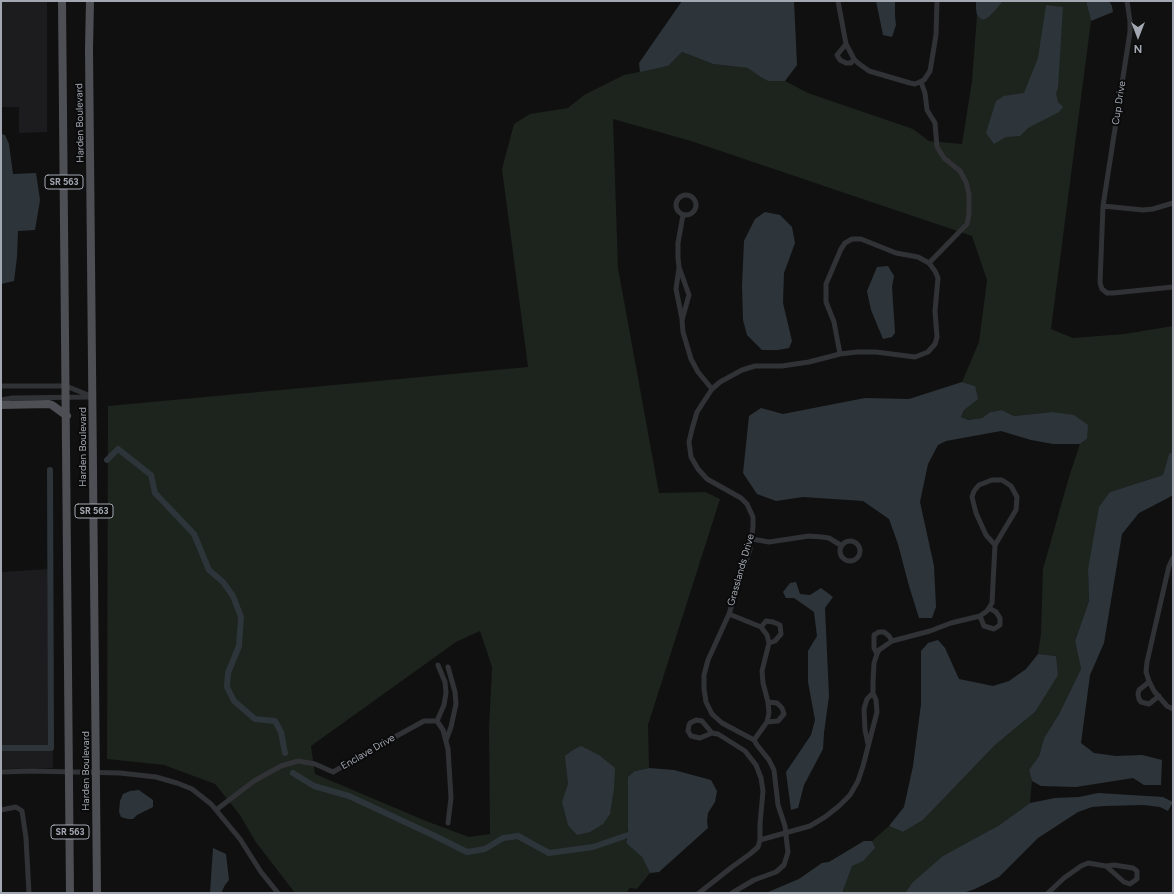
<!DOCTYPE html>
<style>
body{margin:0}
#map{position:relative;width:1174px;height:894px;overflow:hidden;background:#101011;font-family:Figtree,sans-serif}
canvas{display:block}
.frame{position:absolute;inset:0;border:2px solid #a2a7b1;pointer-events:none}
.north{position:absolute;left:1118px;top:16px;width:40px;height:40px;-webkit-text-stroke:3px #0b0b0c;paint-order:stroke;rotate:180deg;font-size:11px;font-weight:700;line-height:16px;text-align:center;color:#a2a7b1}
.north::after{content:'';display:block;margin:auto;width:14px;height:18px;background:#a2a7b1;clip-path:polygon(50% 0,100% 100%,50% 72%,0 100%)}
</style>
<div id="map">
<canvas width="1174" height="894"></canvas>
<div class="frame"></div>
<div class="north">N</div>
</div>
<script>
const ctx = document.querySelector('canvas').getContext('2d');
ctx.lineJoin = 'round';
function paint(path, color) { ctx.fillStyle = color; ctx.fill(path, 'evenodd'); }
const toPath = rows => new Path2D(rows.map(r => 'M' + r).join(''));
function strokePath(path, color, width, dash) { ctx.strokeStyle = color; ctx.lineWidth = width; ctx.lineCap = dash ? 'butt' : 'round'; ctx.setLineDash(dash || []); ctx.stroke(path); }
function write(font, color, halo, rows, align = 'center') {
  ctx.font = font + ' Figtree,sans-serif'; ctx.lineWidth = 4; ctx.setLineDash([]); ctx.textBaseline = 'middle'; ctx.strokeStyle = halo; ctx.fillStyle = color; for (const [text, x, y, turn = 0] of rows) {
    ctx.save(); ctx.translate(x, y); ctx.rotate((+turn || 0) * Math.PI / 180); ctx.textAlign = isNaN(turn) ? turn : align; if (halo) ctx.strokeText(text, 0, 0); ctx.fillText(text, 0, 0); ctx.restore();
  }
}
const built = toPath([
 [1,1,47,1,47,132,19,133,19,107,1,107],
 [49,569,53,768,1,769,1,572]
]);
const green = toPath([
 [1003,1,1086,1,1091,21,1051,329,1073,338,1124,334,1173,326,1173,452,1169,455,1163,475,1110,492,1088,569,1089,601,1075,641,1081,669,1059,714,1044,738,1039,756,1029,770,1032,781,1030,803,998,826,912,883,905,893,766,893,799,879,822,863,829,862,864,841,872,841,889,826,903,832,923,820,995,745,1035,712,1056,656,1038,654,1041,634,1043,569,1069,477,1080,444,1087,439,1052,412,1014,416,1002,410,990,412,982,418,968,420,961,417,975,386,962,382,979,342,987,280,972,236,691,141,613,119,618,268,659,493,705,492,720,499,648,725,649,768,635,771,626,843,642,857,650,873,637,889,630,888,626,893,295,893,255,841,240,815,215,784,164,765,107,759,108,406,528,367,502,169,514,124,530,114,568,108,584,95,624,75,668,66,682,52,713,64,749,68,759,76,768,81,785,81,808,93,913,129,929,141,962,144,972,81,977,15,982,20,994,12],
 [480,631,492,667,489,729,490,834,469,837,426,821,315,774,311,746,456,642]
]);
const water = toPath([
 [682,1,794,1,797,65,785,81,768,81,759,76,748,68,713,64,682,52,668,66,640,72,639,63],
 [876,1,895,1,895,16,896,25,892,37,883,35],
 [976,1,1003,1,994,12,987,18,982,20,977,15,976,9],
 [1086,1,1109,1,1112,6,1113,12,1091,21],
 [1046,5,1063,7,1058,88,1056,93,1058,102,1063,107,1059,112,1028,128,1020,136,1006,137,994,144,986,133,996,101,1004,96,1024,93,1038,58],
 [1,134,5,135,9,144,13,174,36,173,40,200,35,230,18,231,17,257,14,281,1,284],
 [765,212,780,215,792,227,795,243,784,273,783,303,792,341,789,348,778,350,762,350,747,335,743,320,742,286,744,241,755,219],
 [888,266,894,276,892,287,895,333,892,337,883,339,871,310,867,291,877,267],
 [962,382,975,386,978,399,964,410,961,417,968,420,982,418,990,412,1002,410,1014,416,1052,412,1074,415,1088,425,1087,439,1080,444,1053,444,1031,440,1001,431,946,441,938,445,928,464,920,502,934,566,936,607,932,618,919,618,909,586,898,544,889,519,863,501,803,497,776,501,757,494,743,473,749,416,761,408,783,414,865,398,909,399],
 [1173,452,1173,495,1166,499,1139,513,1122,534,1104,643,1090,675,1081,743,1094,753,1116,756,1142,755,1162,760,1161,785,1144,785,1133,778,1076,787,1041,786,1032,781,1029,770,1039,756,1044,738,1059,714,1081,669,1075,641,1089,601,1088,569,1099,507,1110,492,1163,475,1169,454],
 [796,582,800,594,810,595,821,588,833,597,825,608,829,696,824,733,823,749,804,785,798,808,791,810,786,772,811,735,815,720,808,682,808,651,817,636,814,612,794,598,786,598,783,592,790,583],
 [938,640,945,648,959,679,993,686,1009,681,1026,669,1038,654,1056,656,1058,675,1035,712,995,745,923,820,903,832,889,826,904,807,913,766,921,704,921,651,928,643],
 [581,746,599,755,615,768,614,788,610,814,603,824,590,832,577,835,568,825,562,802,568,784,565,756,573,750],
 [649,768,674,770,711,780,717,791,715,802,708,813,707,821,708,828,659,872,650,873,642,857,626,843,628,835,628,777,635,771],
 [139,790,153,800,153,807,137,815,133,819,128,819,121,817,119,812,120,801,123,794,130,791],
 [1098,793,1163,797,1173,802,1168,811,1160,807,1144,805,1105,806,1092,807,1078,812,1038,838,999,877,975,889,963,893,905,893,912,883,943,856,998,826,1030,803,1055,798,1079,797],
 [864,841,872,841,875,848,863,861,852,866,842,893,766,893,799,879,822,863,829,862],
 [213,848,226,854,229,880,225,885,221,893,210,893]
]);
const canal = toPath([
 [107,460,118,449,151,475,155,493,194,534,209,570,223,582,233,596,241,617,239,646,228,673,227,687,234,701,255,719,275,721,281,732,285,753],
 [1,748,51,748,50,470],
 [293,773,314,786,349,796,435,836,467,852,485,849,503,838,518,836,549,853,593,847,628,835]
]);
const street = toPath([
 [838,1,846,44,854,59,858,63,869,71,910,83,915,84,924,80,930,71,936,35,937,1],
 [1127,1,1130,21,1130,32,1103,206,1100,283,1102,289,1107,293,1113,293,1173,287],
 [846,44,837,55,840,60,846,63,851,63,854,59],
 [921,82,925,93,927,110,935,123,937,147,944,158,960,171,966,182,969,194,969,214,967,224,929,263],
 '676 205a10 10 0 1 1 20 0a10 10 0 1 1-20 0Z',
 [1103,206,1143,210,1153,209,1173,203],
 [683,215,678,243,678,258,679,267,689,295,682,320,683,332,691,359,698,372,712,389],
 [679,268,676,289,682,319],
 [1,386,66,386,93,397],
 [1,400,12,398,90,397],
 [752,539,769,542,809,536,822,537,829,538,842,546],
 '840 551a10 10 0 1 1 20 0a10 10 0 1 1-20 0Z',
 [1173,558,1169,566,1147,662,1146,672,1149,681,1154,691,1167,706,1173,709],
 [729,614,761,627,767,635,769,643,762,671,763,683,768,702,769,713,767,722,754,740],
 [980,616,984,626,994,629,1000,625,1000,618,996,612,989,608],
 [761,627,766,621,773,622,780,625,781,634,775,641,769,643],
 [877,654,874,648,874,635,879,632,884,632,889,636,892,641],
 [1149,682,1139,690,1138,694,1139,699,1141,702,1149,704,1159,696],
 [696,720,702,721,712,733,700,738,691,736,688,731,689,725,690,723,696,720],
 [437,721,443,730,448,749,451,798,448,823],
 [767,722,778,721,784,714,782,708,777,703,768,702],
 [446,740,451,727,456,704,455,692,448,667],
 [868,744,865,730,864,709,867,699,873,693],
 [1,772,31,771,120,773,156,777,177,783,192,789,211,804,240,839,261,872,278,893],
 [1,810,16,807,22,811,26,838,29,893],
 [216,810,254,781,281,766,298,761,315,764,333,772,371,750,424,721,437,721,444,705,446,693,445,682,438,665],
 [760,840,810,826,825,817,839,806,850,795,858,781,863,766,877,712,876,700,873,693,873,682,874,663,877,654,879,650,892,641,930,631,951,623,980,616,987,611,992,603,995,545,1016,510,1017,497,1011,486,1002,480,992,480,979,485,974,491,972,497,976,513,986,535,995,545],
 [1114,865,1133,868,1137,871,1137,879,1130,884,1124,882,1106,866,1114,865],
 [699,893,732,867,750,854,758,847,760,840,760,824,763,791,761,778,756,765,745,751,718,734,712,733],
 [732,893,754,880,776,872,784,865,788,852,787,844,785,826,778,805,774,770,769,760,757,745,754,740,722,723,712,714,706,702,704,689,704,675,708,660,729,614,750,549,753,527,753,517,747,504,741,498,707,479,698,469,691,457,689,442,692,429,697,412,712,389,720,382,742,370,755,366,782,366,809,362,840,354,857,352,876,352,915,357,928,352,935,344,937,337,935,311,938,278,935,271,929,263,918,257,896,253,861,239,852,239,845,243,841,249,826,284,826,302,834,322,840,354],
 [1048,893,1064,878,1081,866,1088,863,1106,866]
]);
const primary = toPath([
 [62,1,70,893],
 [90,1,89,49,97,893],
 [1,405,49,404,52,405,67,416]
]);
const shields = [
 [64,182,38],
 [94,511,38],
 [70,832,38]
];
const shieldNames = [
 ["SR 563",64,182],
 ["SR 563",94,511],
 ["SR 563",70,832]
];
const streetNames = [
 ["Cup Drive",1119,103,-81],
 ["Harden Boulevard",80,123,-91],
 ["Harden Boulevard",83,447,-90],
 ["Grasslands Drive",741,570,-74],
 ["Enclave Drive",368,752,-30],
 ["Harden Boulevard",86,771,-90]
];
paint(built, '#1c1c1e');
paint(green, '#1d231d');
paint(water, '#2d353a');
strokePath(canal, '#2d353a', 6);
strokePath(street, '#313236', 5);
strokePath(primary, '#4e4f55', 8);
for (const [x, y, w] of shields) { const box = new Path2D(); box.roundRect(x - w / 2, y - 7, w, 14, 3); ctx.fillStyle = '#0b0b0c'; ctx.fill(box); strokePath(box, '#a2a7b1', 1); }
write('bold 9px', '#a2a7b1', null, shieldNames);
write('10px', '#a2a7b1', '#0b0b0c', streetNames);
</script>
